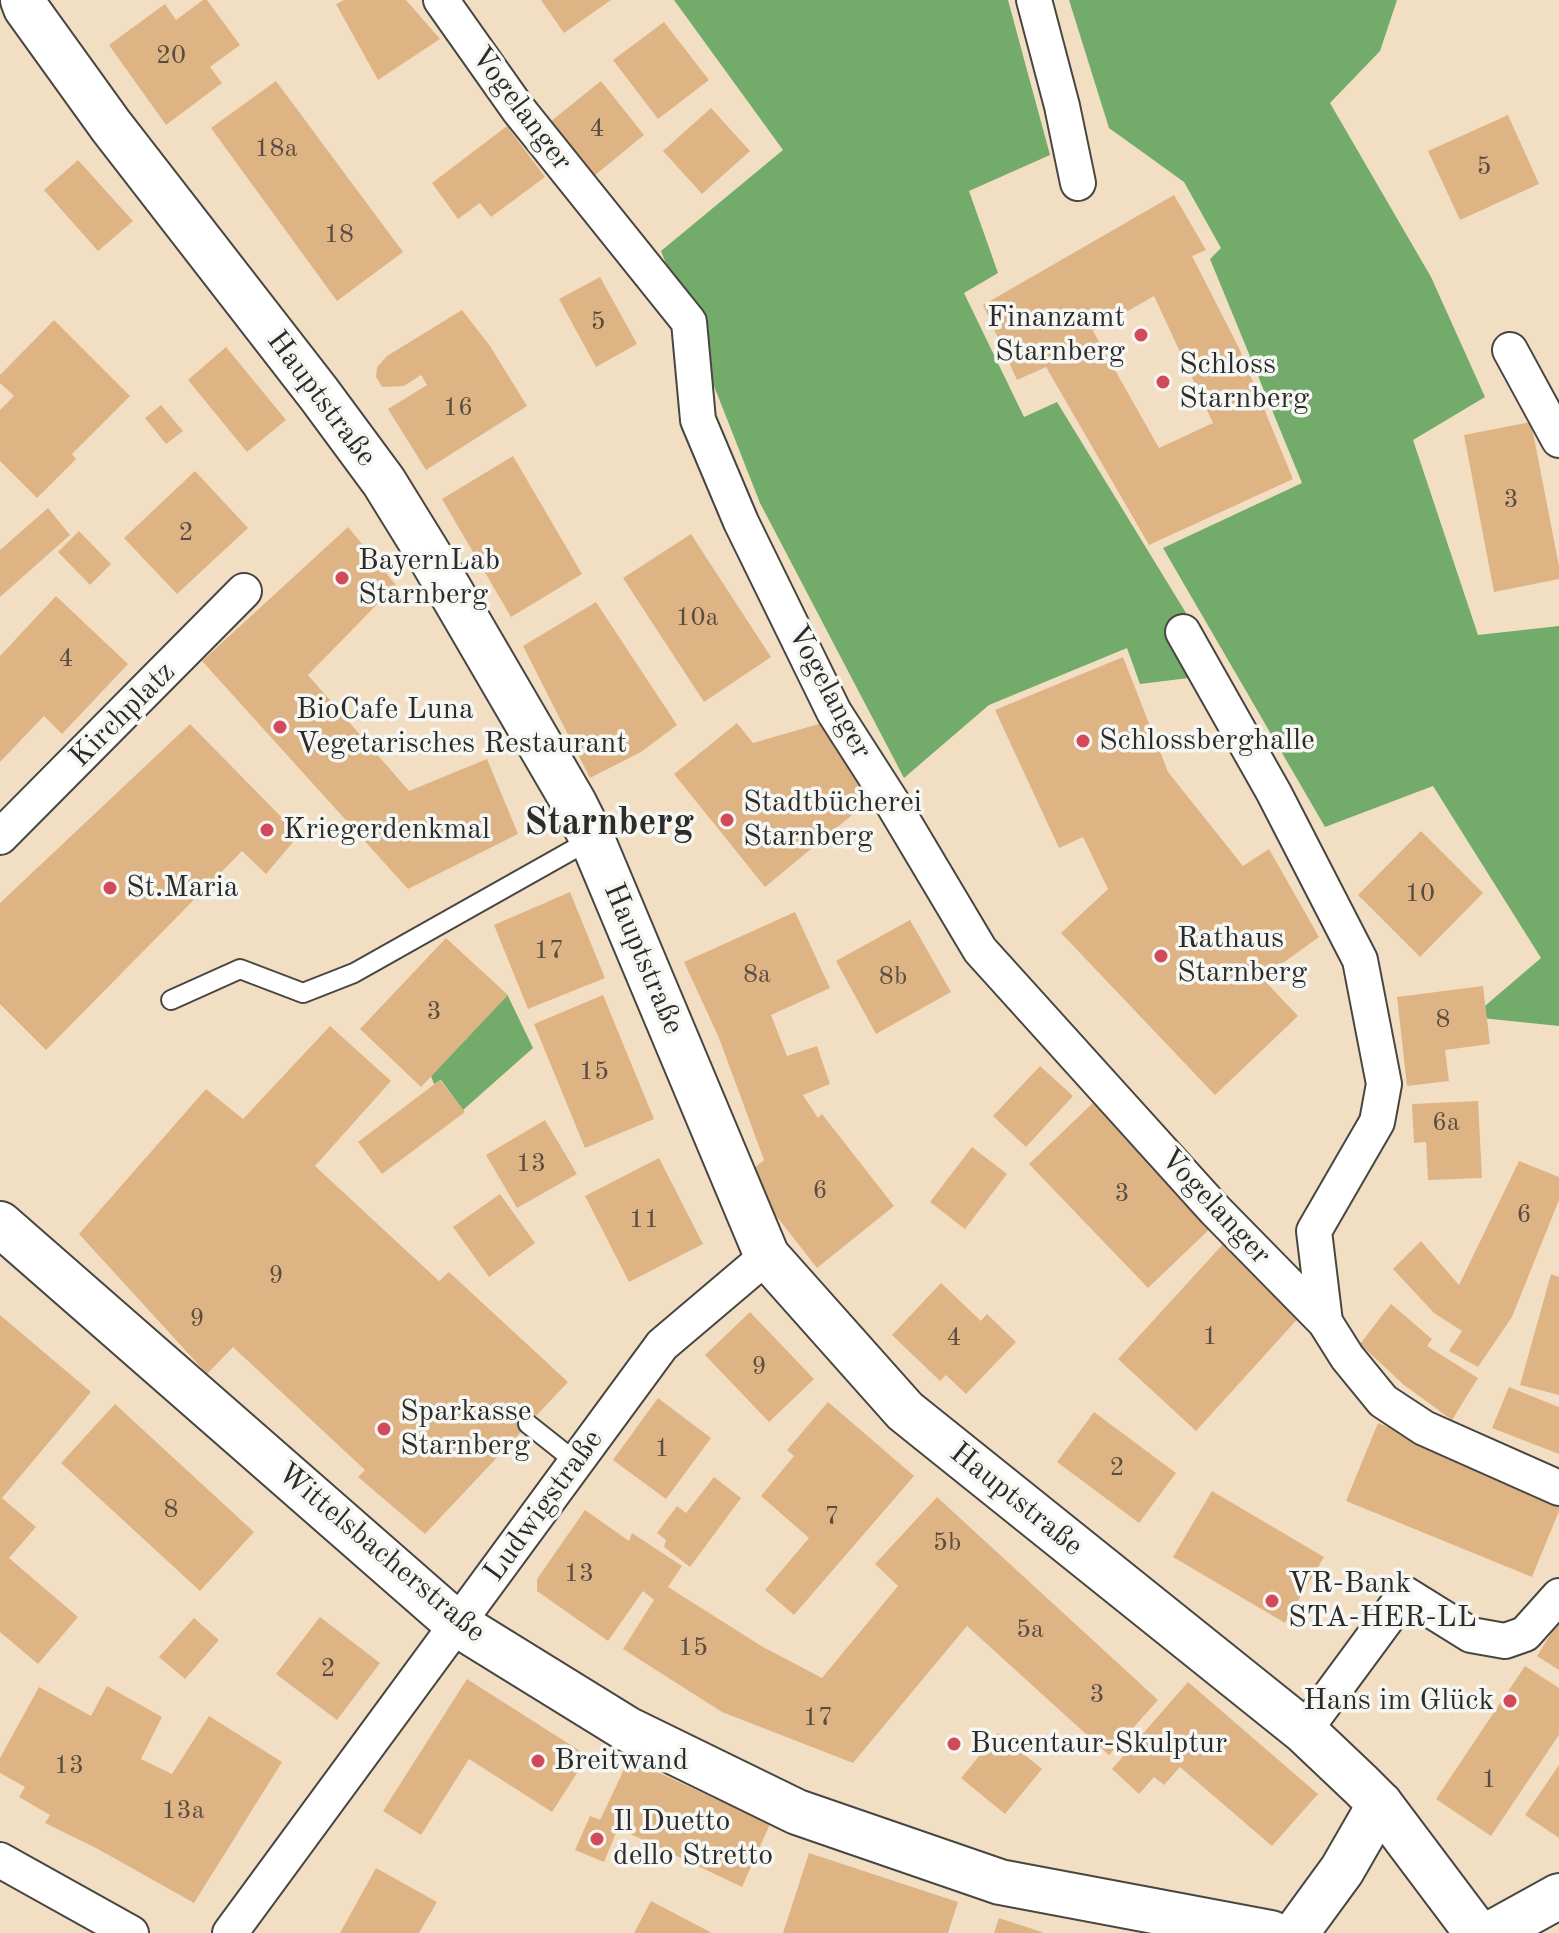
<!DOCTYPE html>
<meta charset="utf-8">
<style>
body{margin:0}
canvas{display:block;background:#f2dfc3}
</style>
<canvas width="1559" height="1933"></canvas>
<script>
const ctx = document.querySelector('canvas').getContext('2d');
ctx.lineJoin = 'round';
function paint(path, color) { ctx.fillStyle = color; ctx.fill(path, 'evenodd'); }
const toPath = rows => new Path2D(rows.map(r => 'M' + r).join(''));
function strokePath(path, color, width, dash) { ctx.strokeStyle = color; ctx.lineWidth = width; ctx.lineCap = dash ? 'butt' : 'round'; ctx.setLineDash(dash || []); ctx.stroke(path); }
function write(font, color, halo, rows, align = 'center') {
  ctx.font = font + ' "Old Standard TT",serif'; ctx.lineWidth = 7; ctx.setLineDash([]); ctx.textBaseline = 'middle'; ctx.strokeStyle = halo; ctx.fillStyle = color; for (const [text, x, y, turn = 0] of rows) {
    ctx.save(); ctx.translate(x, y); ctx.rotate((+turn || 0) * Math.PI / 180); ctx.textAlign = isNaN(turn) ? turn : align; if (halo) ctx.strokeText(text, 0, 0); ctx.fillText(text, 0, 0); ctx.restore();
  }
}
const forest = toPath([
 [674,0,1008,0,1050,155,969,191,998,273,964,293,1024,417,1057,402,1186,613,1171,623,1197,677,1140,684,1127,648,989,705,904,778,760,503,661,251,783,150],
 [1069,0,1397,0,1380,51,1330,103,1431,277,1485,397,1413,440,1478,635,1559,626,1559,1026,1472,1017,1541,958,1433,786,1325,827,1163,548,1302,483,1210,259,1221,248,1184,182,1109,128],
 [507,994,533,1048,463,1110,441,1080,434,1084,431,1076]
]);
const building = toPath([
 [203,0,207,0,240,45,210,67,222,83,166,125,109,45,165,4,176,20],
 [344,0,406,0,440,39,378,80,336,4],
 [541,0,611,0,564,33],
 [664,22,709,80,658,119,613,60],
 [276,81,403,252,337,301,211,128],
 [601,81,644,135,594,176,550,122],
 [711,108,750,151,702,194,663,151],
 [1508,115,1539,184,1460,220,1428,151],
 [507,126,545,177,491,217,480,203,458,219,432,183],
 [78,160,133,221,98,251,44,190],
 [1174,195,1206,250,1192,256,1239,348,1293,479,1149,545,1046,367,1017,380,983,305],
 [1154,296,1213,423,1159,448,1093,331],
 [600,277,637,344,596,367,559,299],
 [462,310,490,346,527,406,426,470,388,409,427,385,421,375,404,386,382,387,376,377,377,367,387,356],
 [54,320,130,396,72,454,76,459,37,498,0,461,0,410,14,396,0,383,0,375],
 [226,347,286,420,247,452,188,380],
 [161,405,183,431,166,444,145,418],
 [1531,422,1559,566,1559,579,1494,592,1464,435],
 [513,456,582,574,511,617,442,499],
 [195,471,248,528,177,594,124,538],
 [48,508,70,535,0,597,0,550],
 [348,527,396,585,308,675,409,791,487,759,518,834,408,889,202,661],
 [79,531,111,564,90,585,58,552],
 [691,534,771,657,704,702,623,578],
 [56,596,128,664,62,734,44,716,0,762,0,656],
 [596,602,677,725,641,752,590,778,523,646],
 [1123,657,1168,772,1243,866,1269,849,1319,937,1262,978,1298,1016,1215,1095,1061,933,1108,889,1083,837,1059,848,995,710],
 [829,721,874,797,765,887,674,774,737,723,753,743],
 [190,724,299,835,266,874,242,851,46,1050,0,1004,0,903],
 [1421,831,1483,893,1420,957,1358,895],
 [570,892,605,978,528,1009,494,925],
 [795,912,830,988,771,1015,787,1056,817,1046,830,1084,803,1095,818,1118,822,1114,894,1206,817,1268,745,1176,764,1160,719,1038,684,962],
 [910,920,951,992,876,1034,836,961],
 [446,938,508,995,421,1087,360,1029],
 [1483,986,1490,1044,1445,1050,1449,1081,1407,1086,1397,997],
 [603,995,654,1119,585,1148,534,1024],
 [330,1026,391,1081,315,1166,439,1281,449,1272,568,1382,425,1534,358,1477,365,1470,233,1347,207,1374,79,1234,206,1089,243,1119],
 [1040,1066,1073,1096,1026,1147,993,1116],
 [440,1080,465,1112,382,1174,358,1142],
 [1096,1100,1215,1224,1148,1288,1029,1164],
 [1478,1101,1482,1178,1428,1180,1426,1142,1414,1143,1412,1104],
 [545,1120,577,1174,517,1208,486,1155],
 [972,1147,1007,1174,965,1229,930,1202],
 [659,1158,703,1244,629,1282,585,1196],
 [1519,1161,1559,1177,1559,1200,1512,1317,1478,1367,1449,1351,1462,1331,1434,1313,1393,1269,1421,1241,1459,1285],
 [500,1194,535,1243,489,1277,453,1227],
 [1224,1243,1302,1314,1196,1431,1118,1359],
 [1551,1274,1559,1277,1559,1395,1520,1385],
 [941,1283,981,1321,987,1314,1016,1342,966,1394,946,1375,940,1381,892,1335],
 [1391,1304,1432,1339,1427,1346,1478,1378,1452,1420,1404,1385,1360,1344],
 [750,1312,814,1379,769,1422,705,1355],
 [0,1315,91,1392,2,1498,36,1527,9,1558,78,1617,38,1664,0,1632],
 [1509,1387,1559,1407,1559,1454,1492,1428],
 [658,1398,711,1438,666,1499,613,1460],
 [828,1402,914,1476,794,1615,765,1590,809,1538,761,1496,794,1456,787,1450],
 [115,1404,254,1532,200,1591,61,1463],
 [1094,1412,1176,1473,1139,1523,1057,1462],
 [1378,1423,1559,1497,1559,1511,1532,1577,1346,1501],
 [714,1477,741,1498,690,1567,664,1547,666,1540,657,1533,677,1506,686,1513],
 [1212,1491,1324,1557,1285,1623,1173,1557],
 [937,1497,1158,1700,1109,1755,967,1626,853,1763,722,1712,623,1649,654,1600,643,1591,608,1641,537,1591,537,1579,585,1510,629,1541,632,1533,682,1566,668,1587,763,1647,822,1678,898,1586,875,1564],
 [320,1617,380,1663,337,1720,276,1674],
 [194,1618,219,1640,185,1679,159,1657],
 [1559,1621,1559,1670,1537,1656],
 [1525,1666,1559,1688,1559,1735,1491,1836,1436,1799],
 [467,1679,588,1756,552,1812,469,1759,421,1835,383,1811],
 [1188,1682,1318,1794,1272,1846,1180,1767,1164,1785,1154,1777,1139,1794,1112,1769],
 [107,1686,162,1717,141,1759,172,1774,209,1716,282,1762,194,1903,96,1848,45,1823,50,1815,19,1797,25,1787,0,1773,0,1758,39,1687,91,1716],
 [998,1733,1042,1769,1005,1814,961,1778],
 [629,1759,770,1824,742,1887,618,1828,604,1862,575,1850,590,1816,600,1820],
 [1559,1765,1559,1838,1525,1815],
 [809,1853,958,1902,948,1933,783,1933],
 [376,1868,437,1902,419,1933,340,1933],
 [651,1901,712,1933,634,1933],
 [999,1918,1042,1932,1042,1933,994,1933]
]);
const lane = toPath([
 [171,1000,240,969,303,993,354,973,592,839],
 [528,1424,576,1462]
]);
const street = toPath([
 [441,0,518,109,689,322,698,420,741,522,834,712,893,804,980,950,1215,1210,1325,1322],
 [1034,0,1062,106,1078,183],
 [1510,350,1559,440],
 [1183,632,1274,793,1360,960,1384,1084,1377,1122,1314,1231,1325,1322,1347,1357,1383,1401,1424,1428,1559,1488],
 [0,837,244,591],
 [1304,1731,1405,1594,1471,1635,1505,1641,1525,1634,1559,1596],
 [0,1860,131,1933],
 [230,1933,662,1345,767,1256]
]);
const secondary = toPath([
 [0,1224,457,1624,627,1729,797,1812,1000,1882,1271,1933],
 [1296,1933,1342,1870,1380,1804],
 [1492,1933,1559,1896]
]);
const primary = toPath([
 [23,0,26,8,111,126,319,394,384,482,434,563,574,803,592,839,767,1256,905,1411,1304,1731,1361,1785,1380,1804,1477,1933]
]);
const markers = [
 [1141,335,8,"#d1495b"],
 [1163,382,8,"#d1495b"],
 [342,578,8,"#d1495b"],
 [280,727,8,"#d1495b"],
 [1083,741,8,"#d1495b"],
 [727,820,8,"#d1495b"],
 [267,830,8,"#d1495b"],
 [110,888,8,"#d1495b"],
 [1161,956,8,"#d1495b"],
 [384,1429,8,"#d1495b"],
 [1272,1601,8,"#d1495b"],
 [1510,1701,8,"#d1495b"],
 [954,1744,8,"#d1495b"],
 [538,1761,8,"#d1495b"],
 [597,1839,8,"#d1495b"]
];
const numberNames = [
 ["20",171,56],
 ["4",597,129],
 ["18a",276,149],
 ["5",1484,167],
 ["18",339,235],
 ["5",598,322],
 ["16",458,408],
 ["3",1511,500],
 ["2",186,533],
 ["10a",697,618],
 ["4",66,659],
 ["10",1420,894],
 ["17",549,951],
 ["8a",757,975],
 ["8b",893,977],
 ["3",434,1012],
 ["8",1443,1020],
 ["15",594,1072],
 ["6a",1446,1123],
 ["13",531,1164],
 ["6",820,1191],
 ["3",1122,1194],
 ["6",1524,1215],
 ["11",644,1220],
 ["9",276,1276],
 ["9",197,1319],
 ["1",1210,1337],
 ["4",954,1338],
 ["9",759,1367],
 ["1",662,1449],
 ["2",1117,1468],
 ["8",171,1510],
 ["7",832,1517],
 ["5b",947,1543],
 ["13",579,1574],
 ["5a",1030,1630],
 ["15",693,1648],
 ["2",328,1669],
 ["3",1097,1695],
 ["17",818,1718],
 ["13",69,1766],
 ["1",1489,1780],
 ["13a",183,1811]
];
const streetNames = [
 ["Vogelanger",521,109,53],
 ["Hauptstraße",321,399,53],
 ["Vogelanger",829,692,62],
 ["Kirchplatz",123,715,-45],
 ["Hauptstraße",643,959,67],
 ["Vogelanger",1215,1207,47],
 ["Hauptstraße",1016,1500,39],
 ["Ludwigstraße",544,1506,-54],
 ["Wittelsbacherstraße",381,1553,40]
];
const poiNames = [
 ["Finanzamt",1125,318,"right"],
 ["Starnberg",1125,352,"right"],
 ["Schloss",1179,365],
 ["Starnberg",1179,399],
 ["BayernLab",358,561],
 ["Starnberg",358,595],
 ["BioCafe Luna",296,710],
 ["Vegetarisches Restaurant",296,744],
 ["Schlossberghalle",1099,741],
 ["Stadtbücherei",743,803],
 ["Starnberg",743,837],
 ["Kriegerdenkmal",283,830],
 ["St.Maria",126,888],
 ["Rathaus",1177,939],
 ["Starnberg",1177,973],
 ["Sparkasse",400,1412],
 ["Starnberg",400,1446],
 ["VR-Bank",1288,1584],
 ["STA-HER-LL",1288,1618],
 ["Hans im Glück",1494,1701,"right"],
 ["Bucentaur-Skulptur",970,1744],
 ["Breitwand",554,1761],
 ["Il Duetto",613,1822],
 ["dello Stretto",613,1856]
];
const districtNames = [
 ["Starnberg",609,824]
];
paint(forest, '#72ab6a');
paint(building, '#dfb485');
strokePath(lane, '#494642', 22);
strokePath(street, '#494642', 38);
strokePath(secondary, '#494642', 48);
strokePath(primary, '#494642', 48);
strokePath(lane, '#fff', 18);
strokePath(street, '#fff', 34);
strokePath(secondary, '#fff', 44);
strokePath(primary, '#fff', 44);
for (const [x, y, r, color] of markers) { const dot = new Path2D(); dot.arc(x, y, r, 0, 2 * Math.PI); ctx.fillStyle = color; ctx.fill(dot); strokePath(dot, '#f6f6f2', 3); }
write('26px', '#584d42', null, numberNames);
write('30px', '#2b2b2b', '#f6f6f2', streetNames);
write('30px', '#2b2b2b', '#f6f6f2', poiNames, 'left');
write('bold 38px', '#2b2b2b', '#f6f6f2', districtNames);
</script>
